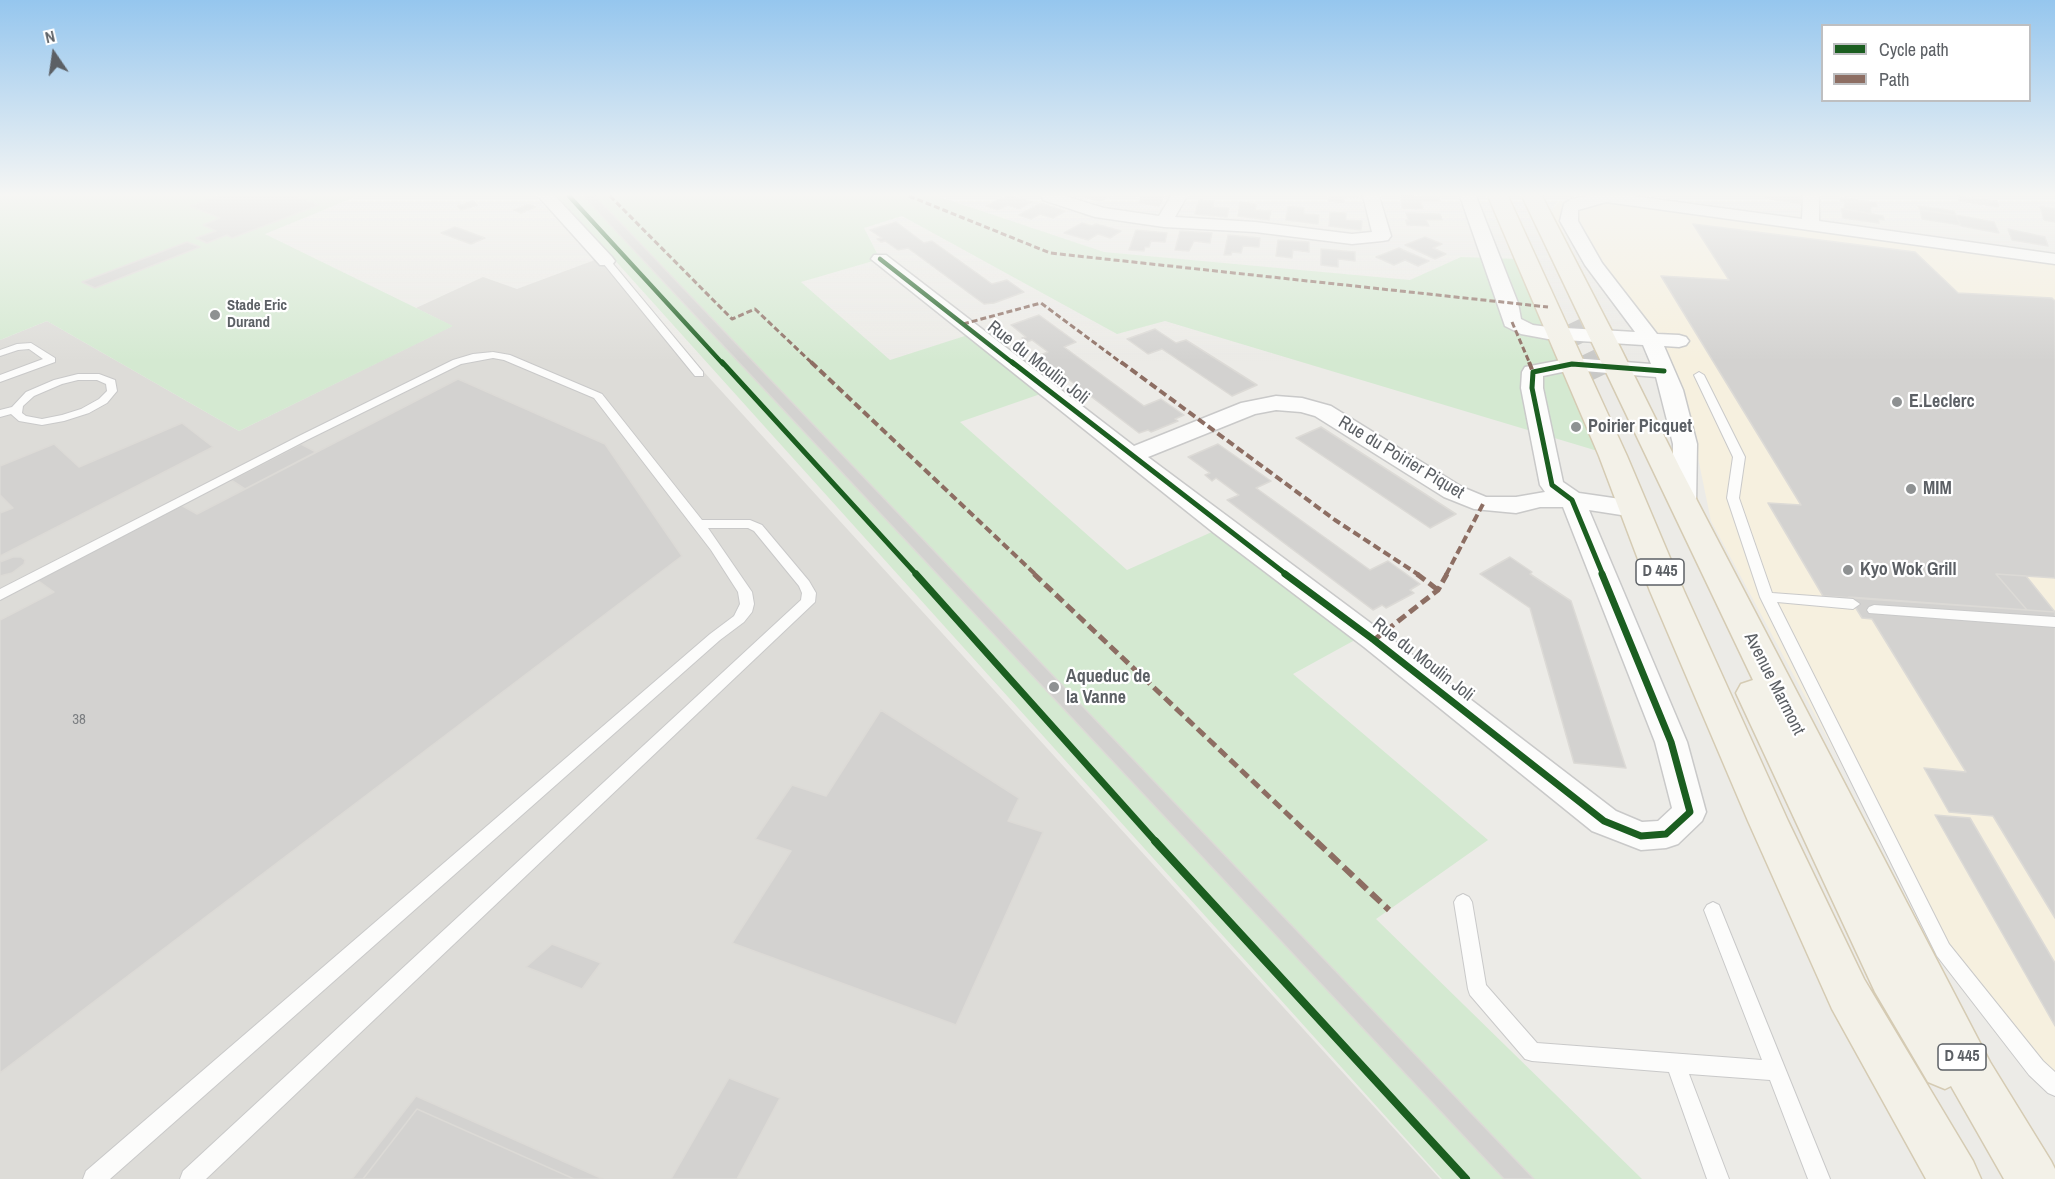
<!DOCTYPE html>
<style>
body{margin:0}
#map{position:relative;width:2055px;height:1179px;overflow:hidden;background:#ecebe7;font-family:"Archivo Narrow",sans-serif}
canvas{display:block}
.legend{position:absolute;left:1821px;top:24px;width:210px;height:78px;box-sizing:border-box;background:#fff;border:2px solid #bebfc1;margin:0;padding:8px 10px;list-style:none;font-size:18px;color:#5c6065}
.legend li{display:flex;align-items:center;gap:12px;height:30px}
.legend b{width:30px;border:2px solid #bebfc1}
.north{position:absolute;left:24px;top:24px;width:60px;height:60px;-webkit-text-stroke:4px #fff;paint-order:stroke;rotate:347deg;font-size:16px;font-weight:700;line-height:24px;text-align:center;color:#5c6065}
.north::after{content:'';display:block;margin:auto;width:21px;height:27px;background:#5c6065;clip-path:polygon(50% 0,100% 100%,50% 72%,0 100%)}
</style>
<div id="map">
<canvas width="2055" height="1179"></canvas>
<ul class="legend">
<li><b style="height:8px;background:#1b5e20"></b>Cycle path</li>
<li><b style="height:8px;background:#8d6e63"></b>Path</li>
</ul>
<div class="north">N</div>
</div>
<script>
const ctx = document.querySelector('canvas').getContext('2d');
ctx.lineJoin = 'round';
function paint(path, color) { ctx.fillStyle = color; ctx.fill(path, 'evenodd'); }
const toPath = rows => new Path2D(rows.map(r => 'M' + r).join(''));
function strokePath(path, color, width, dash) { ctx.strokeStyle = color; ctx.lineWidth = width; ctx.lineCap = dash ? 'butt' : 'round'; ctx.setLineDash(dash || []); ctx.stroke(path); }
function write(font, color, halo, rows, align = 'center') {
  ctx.font = font + ' "Archivo Narrow",sans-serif'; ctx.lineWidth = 4.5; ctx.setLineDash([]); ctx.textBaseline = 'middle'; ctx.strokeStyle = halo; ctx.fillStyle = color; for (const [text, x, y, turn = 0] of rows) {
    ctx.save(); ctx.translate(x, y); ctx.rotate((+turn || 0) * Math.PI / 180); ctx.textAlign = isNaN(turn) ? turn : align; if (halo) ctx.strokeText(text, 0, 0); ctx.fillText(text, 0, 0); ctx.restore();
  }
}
const commercial = toPath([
 [1582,196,1637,196,2055,256,2055,1093,1949,965,1711,521,1689,414,1638,314,1550,216,1557,203]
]);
const industrial = toPath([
 [600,258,1440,1179,0,1179,0,340,47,321,239,431,452,326,416,308,483,277,517,289]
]);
const green = toPath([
 [0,196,358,196,265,234,453,326,239,431,47,321,0,340],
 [557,196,937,196,1104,252,1410,280,1461,257,1519,259,1601,452,1165,321,1117,334,902,216,864,228,880,259,801,282,890,360,974,333,1049,391,960,422,1127,570,1223,527,1364,635,1293,674,1488,840,1376,919,1642,1179,1442,1179]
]);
const building = toPath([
 [218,196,296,196,319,205,232,238,227,235,207,243,196,238,216,231,203,225,220,218,190,206,218,196],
 [583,196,595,196,1534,1179,1504,1179,583,196],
 [1006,196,1013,196,1032,202,1019,209,1008,205,998,210,986,206,1006,196],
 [1078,196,1112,196,1100,201,1078,196],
 [1134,196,1164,196,1159,206,1139,203,1142,197,1134,196],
 [1328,196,1359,196,1359,198,1344,197,1344,203,1328,201,1328,196],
 [1401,196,1439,197,1440,202,1421,202,1423,209,1402,208,1401,196],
 [1766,196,1801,196,1801,204,1765,198,1766,196],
 [1958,196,1997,201,1999,207,1959,201,1958,196],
 [1840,197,1877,203,1877,207,1871,207,1871,214,1844,209,1844,201,1840,201,1840,197],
 [1199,200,1214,201,1213,207,1229,208,1227,217,1195,214,1199,200],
 [473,201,478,205,461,210,457,206,473,201],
 [1240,202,1256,204,1255,210,1271,211,1269,220,1238,216,1240,202],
 [1041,203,1065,211,1053,218,1040,214,1031,219,1019,215,1041,203],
 [529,204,536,207,521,213,514,210,529,204],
 [1288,206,1304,208,1304,214,1319,215,1318,224,1286,220,1288,206],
 [1918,206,1954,211,1956,215,1920,210,1918,206],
 [2040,206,2055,209,2055,222,2044,220,2040,206],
 [1841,208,1883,216,1884,220,1879,219,1879,223,1843,218,1841,208],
 [1920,210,1956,215,1960,225,1922,219,1920,210],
 [1330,212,1346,213,1346,220,1362,221,1361,230,1329,226,1330,212],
 [1406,213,1440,214,1442,220,1426,220,1429,226,1407,225,1406,220,1409,221,1406,213],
 [1956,215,1994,222,1999,233,1961,226,1956,215],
 [896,222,924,243,932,241,992,284,1007,280,1024,292,994,303,984,304,908,248,898,250,885,241,881,242,877,239,882,238,870,230,896,222],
 [1082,223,1092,226,1096,224,1121,231,1110,238,1098,234,1088,240,1064,233,1082,223],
 [1693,224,1915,252,1958,293,2052,298,2055,301,2055,578,1996,574,2027,610,1823,596,1768,503,1801,505,1661,276,1729,280,1693,224],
 [455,227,485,238,471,244,441,233,455,227],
 [2008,229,2045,237,2048,246,2012,240,2008,229],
 [1136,230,1167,233,1165,242,1151,241,1149,247,1145,247,1144,251,1129,250,1136,230],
 [1180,231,1212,233,1210,243,1194,241,1189,251,1175,250,1180,231],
 [1228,235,1260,238,1259,247,1243,246,1241,253,1232,252,1231,255,1224,255,1228,235],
 [1425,237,1442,244,1433,248,1446,254,1435,259,1405,245,1425,237],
 [1278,240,1309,242,1309,252,1293,250,1292,258,1276,256,1278,240],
 [187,242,200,247,95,288,82,282,187,242],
 [1399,248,1403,250,1429,261,1418,266,1405,260,1394,265,1376,257,1399,248],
 [1321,249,1355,252,1355,261,1338,259,1338,267,1321,265,1321,249],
 [1039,315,1076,342,1064,347,1144,406,1161,399,1184,415,1175,419,1178,421,1151,432,1148,430,1139,433,1038,356,1048,352,1032,340,1027,342,1022,338,1026,337,1011,325,1039,315],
 [1155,329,1176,343,1186,340,1257,385,1232,396,1162,349,1148,354,1127,339,1155,329],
 [458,379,605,444,682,556,0,1073,0,620,54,592,37,580,181,505,197,514,458,379],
 [182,423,213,447,0,556,0,513,13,508,0,495,0,466,54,444,79,467,182,423],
 [1321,427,1456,514,1430,528,1296,438,1321,427],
 [301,444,316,452,245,489,231,480,301,444],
 [1218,444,1271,481,1256,488,1370,570,1388,561,1420,584,1410,590,1414,593,1386,608,1382,605,1373,610,1227,500,1239,495,1216,478,1212,481,1205,475,1210,473,1188,457,1218,444],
 [13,557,21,557,25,560,24,564,12,573,0,576,0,562,13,557],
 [1510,557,1532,572,1530,574,1571,601,1626,768,1574,763,1530,608,1480,574,1510,557],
 [1996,574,2026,576,2055,612,2027,610,1996,574],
 [1849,597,2055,612,2055,918,1993,816,1949,812,1924,768,1966,772,1872,619,1862,618,1849,597],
 [881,710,1019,798,1008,821,1043,832,956,1025,732,943,791,851,755,839,792,785,826,796,881,710],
 [1935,815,1970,818,2055,963,2055,1026,1935,815],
 [552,944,601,963,582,989,526,967,552,944],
 [729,1078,780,1098,737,1179,671,1179,729,1078],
 [416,1096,603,1179,574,1179,417,1109,363,1179,352,1179,416,1096],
 [417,1109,574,1179,363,1179,417,1109]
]);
const primaryTunnelFar1 = toPath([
 [1569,324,1588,364]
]);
const primaryTunnel = toPath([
 [1587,362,1595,379]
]);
const lane = toPath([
 [603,259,609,259,703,372,703,376,695,376,603,263,603,259],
 [31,343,55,358,55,362,0,382,0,375,43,359,29,349,18,350,0,356,0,350,17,344,31,343],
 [493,352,510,355,602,394,702,520,750,520,762,525,809,581,816,593,815,602,206,1179,180,1179,183,1171,801,600,802,593,799,586,754,531,748,528,708,528,752,592,754,604,752,612,744,622,720,640,110,1179,83,1179,86,1171,710,634,734,616,740,604,738,592,711,550,594,398,504,360,493,358,461,364,307,440,0,600,0,589,299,436,453,360,473,354,493,352],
 [1699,372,1704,375,1745,457,1739,498,1772,593,1853,599,1860,604,1853,609,1777,602,1949,944,2043,1061,2055,1072,2055,1096,2048,1093,2029,1075,1937,956,1760,597,1727,498,1733,457,1694,375,1699,372],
 [78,374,99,374,115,380,117,391,107,403,89,413,64,421,42,425,19,421,11,414,0,417,0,410,12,407,26,392,54,380,78,374],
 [78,380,97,380,106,384,107,391,99,399,81,409,62,415,42,419,26,416,22,413,23,406,34,396,62,384,78,380],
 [1874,605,2055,617,2055,627,1869,613,1867,610,1869,607,1874,605],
 [1463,894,1469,897,1472,902,1486,985,1537,1043,1762,1060,1704,910,1707,905,1713,902,1719,905,1830,1179,1808,1179,1770,1080,1689,1074,1729,1179,1707,1179,1669,1072,1532,1061,1525,1059,1470,995,1468,989,1454,902,1457,897,1463,894]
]);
const street = toPath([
 [538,196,555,196,612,257,615,261,612,265,600,265,538,196],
 [1041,196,1065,196,1104,208,1159,216,1171,196,1187,196,1175,217,1255,222,1352,234,1372,232,1363,196,1379,196,1391,236,1388,240,1382,241,1352,244,1255,232,1164,227,1095,217,1043,200,1041,196],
 [1460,196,1476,196,1518,303,1521,319,1533,325,1548,327,1635,332,1585,265,1560,221,1564,204,1571,199,1588,196,1633,196,1802,219,1803,196,1819,196,1819,221,2055,254,2055,264,1606,202,1578,210,1578,221,1602,263,1657,334,1679,335,1686,337,1689,341,1686,345,1679,347,1664,346,1683,390,1697,444,1696,506,1693,511,1684,514,1675,511,1672,506,1673,444,1656,377,1572,370,1543,376,1543,388,1563,482,1579,493,1634,501,1643,504,1646,509,1643,514,1634,517,1589,510,1687,742,1706,812,1702,821,1678,844,1666,848,1641,850,1592,831,1364,647,1214,533,871,259,874,255,886,255,1134,446,1241,403,1276,396,1302,398,1331,406,1462,487,1486,497,1516,497,1545,492,1540,485,1521,388,1522,372,1525,367,1572,358,1651,364,1643,345,1548,339,1521,334,1505,326,1460,196],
 [1276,410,1301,412,1315,416,1444,497,1474,509,1516,513,1540,507,1563,507,1655,742,1672,808,1658,821,1642,822,1616,811,1384,633,1148,457,1255,414,1276,410]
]);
const primary = toPath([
 [1488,196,1508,196,1627,456,1684,591,1788,821,1864,979,1973,1161,1981,1179,1926,1179,1832,1009,1748,821,1650,591,1599,456,1488,196],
 [1522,196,1542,196,1615,337,1680,468,1990,1062,2051,1161,2055,1169,2055,1179,2004,1179,1951,1086,1945,1089,1928,1082,1875,992,1736,693,1741,684,1753,680,1522,196]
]);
const quietFar3 = toPath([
 [610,196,732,319,755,309,813,364],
 [909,196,1050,253,1548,307],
 [1512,322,1530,364],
 [963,324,1041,303,1123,364]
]);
const quietFar2 = toPath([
 [811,362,1036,575],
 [1121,362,1335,520,1419,575],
 [1529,362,1533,372],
 [1446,575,1483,504]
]);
const quietFar1 = toPath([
 [1034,574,1317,842],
 [1417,574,1438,590],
 [1374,640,1438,590,1447,574]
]);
const quiet = toPath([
 [1316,841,1389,910]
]);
const cyclewayFar3 = toPath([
 [569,196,723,364],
 [880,259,1014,364]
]);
const cyclewayFar2 = toPath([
 [722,362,917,575],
 [1012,362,1287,575],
 [1603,575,1572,500,1552,485,1532,388,1533,372,1572,364,1664,371]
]);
const cyclewayFar1 = toPath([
 [916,574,1156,842],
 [1285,574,1374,640,1604,821,1641,836,1666,834,1690,812,1671,742,1602,574]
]);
const cycleway = toPath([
 [1155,841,1466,1179]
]);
const markers = [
 [215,315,6,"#8e9192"],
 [1897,402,6,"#8e9192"],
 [1576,427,6,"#8e9192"],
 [1911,489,6,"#8e9192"],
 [1848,570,6,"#8e9192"],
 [1054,687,6,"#8e9192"]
];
const farPoinames = [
 ["Stade Eric",227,306],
 ["Durand",227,323]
];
const numberNames = [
 ["38",79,720]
];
const shields = [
 [1660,572,48],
 [1962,1057,48]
];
const shieldNames = [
 ["D 445",1660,572],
 ["D 445",1962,1057]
];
const streetNames = [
 ["Rue du Moulin Joli",1038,363,38],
 ["Rue du Poirier Piquet",1401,458,31],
 ["Rue du Moulin Joli",1423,660,38],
 ["Avenue Marmont",1774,684,63]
];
const poiNames = [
 ["E.Leclerc",1909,402],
 ["Poirier Picquet",1588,427],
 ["MIM",1923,489],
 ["Kyo Wok Grill",1860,570],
 ["Aqueduc de",1066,677],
 ["la Vanne",1066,698]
];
paint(commercial, '#f6f0df');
paint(industrial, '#dddcd8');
paint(green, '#d4e9d1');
paint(building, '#d3d2d0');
strokePath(building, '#dcdad6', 1.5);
strokePath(primaryTunnelFar1, '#c8c8c6', 23, [23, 11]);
strokePath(primaryTunnel, '#c8c8c6', 29, [29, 14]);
strokePath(lane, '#c9c9c9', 2);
strokePath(street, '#c9c9c9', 3);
strokePath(primary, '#d5cbb3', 3);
paint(lane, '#fcfcfb');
paint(street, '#fcfcfb');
paint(primary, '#f3f1e8');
strokePath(quietFar3, '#8d6e63', 3, [6, 3]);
strokePath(quietFar2, '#8d6e63', 4, [8, 4]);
strokePath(quietFar1, '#8d6e63', 5, [10, 5]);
strokePath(quiet, '#8d6e63', 6, [13, 6]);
strokePath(cyclewayFar3, '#1b5e20', 4.5);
strokePath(cyclewayFar2, '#1b5e20', 5);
strokePath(cyclewayFar1, '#1b5e20', 7);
strokePath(cycleway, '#1b5e20', 8);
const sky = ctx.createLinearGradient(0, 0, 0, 361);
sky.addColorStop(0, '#95c6ee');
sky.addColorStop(0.54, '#f6f6f4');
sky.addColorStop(1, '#f6f6f400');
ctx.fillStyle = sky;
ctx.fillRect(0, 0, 2055, 361);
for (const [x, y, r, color] of markers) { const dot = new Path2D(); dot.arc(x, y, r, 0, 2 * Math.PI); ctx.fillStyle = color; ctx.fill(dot); strokePath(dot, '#fff', 2); }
write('bold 15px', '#5c6065', '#fff', farPoinames, 'left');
write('15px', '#7b7e81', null, numberNames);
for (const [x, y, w] of shields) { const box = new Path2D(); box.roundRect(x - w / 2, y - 13, w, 26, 4.5); ctx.fillStyle = '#fff'; ctx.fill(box); strokePath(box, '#5c6065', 1.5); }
write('bold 16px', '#5c6065', null, shieldNames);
write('18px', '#5c6065', '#fff', streetNames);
write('bold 18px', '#5c6065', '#fff', poiNames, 'left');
</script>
